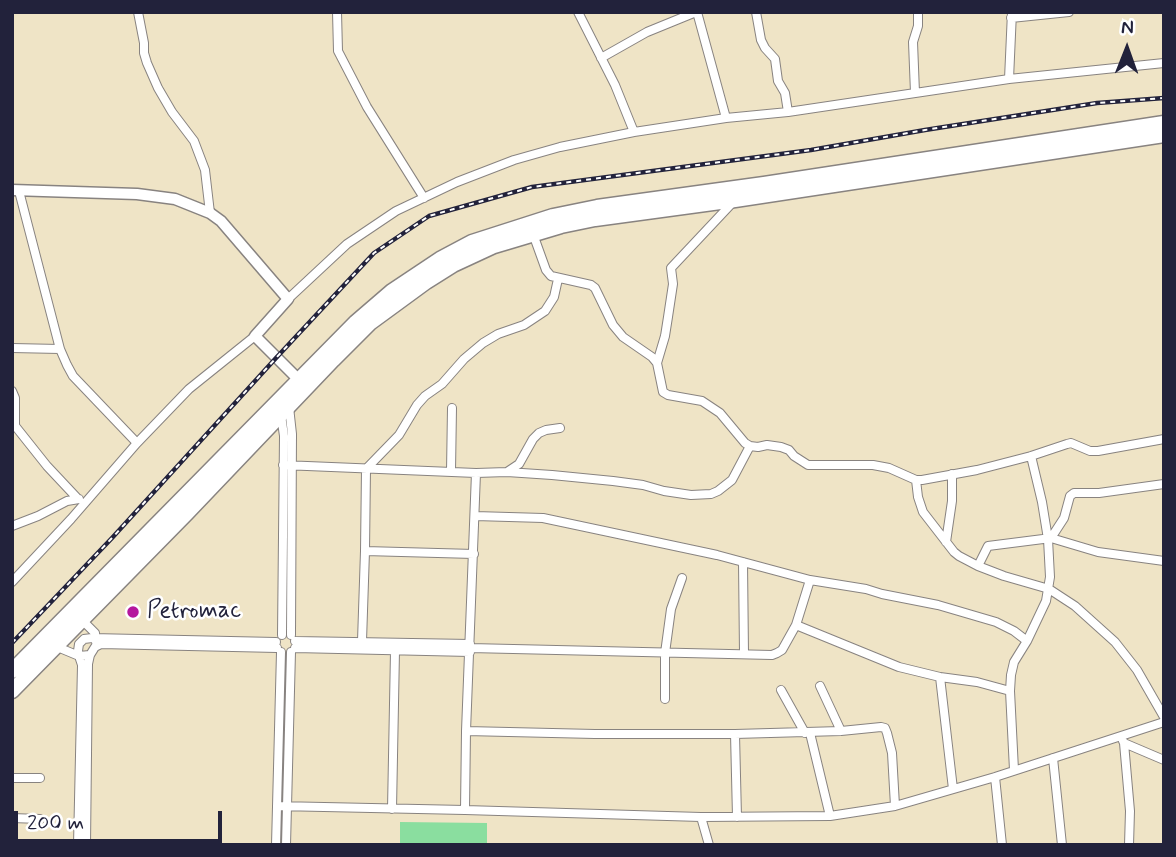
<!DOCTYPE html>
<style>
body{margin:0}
#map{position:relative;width:1176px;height:857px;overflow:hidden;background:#efe4c6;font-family:Mynerve,sans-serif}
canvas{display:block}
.frame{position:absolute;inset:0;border:14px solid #22223b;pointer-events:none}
.north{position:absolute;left:1092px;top:14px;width:70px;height:70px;-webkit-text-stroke:5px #fff;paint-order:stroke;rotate:1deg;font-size:19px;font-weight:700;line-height:28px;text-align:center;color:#22223b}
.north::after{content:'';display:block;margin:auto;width:24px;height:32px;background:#22223b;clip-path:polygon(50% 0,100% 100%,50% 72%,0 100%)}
.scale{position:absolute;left:14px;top:811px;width:208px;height:32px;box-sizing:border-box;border:4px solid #22223b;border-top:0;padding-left:9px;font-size:21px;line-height:24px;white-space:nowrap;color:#22223b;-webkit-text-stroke:5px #fff;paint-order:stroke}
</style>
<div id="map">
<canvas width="1176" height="857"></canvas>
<div class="frame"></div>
<div class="north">N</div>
<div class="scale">200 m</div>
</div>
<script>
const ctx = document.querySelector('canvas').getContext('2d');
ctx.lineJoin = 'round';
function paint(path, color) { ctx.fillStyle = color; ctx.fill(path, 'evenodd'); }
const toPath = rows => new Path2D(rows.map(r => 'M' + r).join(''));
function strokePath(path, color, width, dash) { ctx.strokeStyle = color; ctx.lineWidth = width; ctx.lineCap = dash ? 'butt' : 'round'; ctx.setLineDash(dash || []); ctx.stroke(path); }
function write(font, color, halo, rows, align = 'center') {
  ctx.font = font + ' Mynerve,sans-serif'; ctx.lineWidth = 5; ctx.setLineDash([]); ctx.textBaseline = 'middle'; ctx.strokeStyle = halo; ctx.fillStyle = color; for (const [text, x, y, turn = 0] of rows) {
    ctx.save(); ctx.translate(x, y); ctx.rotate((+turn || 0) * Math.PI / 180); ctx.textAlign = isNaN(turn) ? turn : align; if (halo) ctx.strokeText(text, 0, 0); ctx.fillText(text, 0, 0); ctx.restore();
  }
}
const green = toPath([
 [400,822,487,823,487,845,400,845]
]);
const street = toPath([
 [138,12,144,43,144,53,147,63,158,88,172,112,194,141,205,170,210,213],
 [337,12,338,51,367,107,424,198],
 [578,12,615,85,634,132],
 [697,12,726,118],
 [756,12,761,40,765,48,775,59,778,81,785,93,788,112],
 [1011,18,1069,12],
 [601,58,647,32,696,12],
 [1009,79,1012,12],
 [915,93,913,42,918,26,918,12],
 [19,191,60,349,67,365,73,376,137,443],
 [533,234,546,270,551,276,591,285,595,288,613,325,623,337,652,357,657,363,663,392,668,395,702,401,720,413,745,443,750,446,758,447,767,445,781,447,789,450,794,456,808,465,873,465,889,468,916,480,922,480,977,470,1031,456,1067,444,1071,443,1090,451,1098,451,1164,439],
 [288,299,347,244,396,211,457,182,514,160,560,147,634,132,726,118,788,112,1009,79,1164,63],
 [12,348,60,349],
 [657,363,665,336,668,317,673,284,671,268,734,201],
 [12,391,15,398,15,424],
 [289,407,292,434,291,635],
 [281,415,284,436,282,635],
 [12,422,47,466,78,499],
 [283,465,476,473,466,731,465,810],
 [451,471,452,408],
 [507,472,519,464,533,439,539,433,546,430,560,428],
 [476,473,507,472,552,475,613,481,643,485,664,491,691,495,711,494,718,491,732,480,750,446],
 [916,480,918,497,923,512,954,552,959,556,978,566,1004,576,1049,589,1075,606,1115,642,1137,670,1164,717],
 [475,516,543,518,717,555,810,580,866,589,882,594,938,605,996,622,1014,631,1027,641],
 [12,526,38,516,67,501,79,499],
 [1051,538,1098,552,1164,561],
 [946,542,952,501,952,474],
 [365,551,366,469,399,435,417,405,425,396,442,384,464,359,483,343,498,334,524,325,545,311,554,297,558,279],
 [743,562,744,654],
 [978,566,988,546,1051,538,1064,518,1070,496,1074,493,1099,493,1164,484],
 [12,582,71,519,137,443,189,389,255,336],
 [81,619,95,633,96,642],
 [796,625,899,667,940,677,977,682,1010,691],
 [295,641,470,644],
 [362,641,365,551,474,554],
 [55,646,79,656,82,665,78,845],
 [295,648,470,652],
 [470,648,772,655,777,653,782,650,796,625,810,580],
 [90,655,79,656,78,651,79,644,84,639,92,638,276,642],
 [940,677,953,789],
 [820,686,841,731],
 [781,690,805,733],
 [665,699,665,653,671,609,682,578],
 [466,731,595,734,735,734,841,731,881,727,885,728,887,733,892,753,895,806],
 [810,733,830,816],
 [735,734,737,817],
 [1123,741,1124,743,1164,760],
 [1124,743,1130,811,1129,845],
 [1053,758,1062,845],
 [1014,770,1010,691,1011,675,1014,662,1027,641,1046,601,1050,577,1048,539,1042,502,1031,456],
 [995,777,1002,845],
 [12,778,40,778],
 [277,806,465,810,701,817,830,816,895,806,995,777,1164,722],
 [392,809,395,651],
 [701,817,709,845],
 [12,818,40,819],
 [86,845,88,664,90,655,95,647,101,644,277,648],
 [276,845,281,652],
 [286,845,291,652]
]);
const secondary = toPath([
 [12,190,137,194,175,199,210,213,221,221,288,299,255,336,302,383]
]);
const highway = toPath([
 [12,671,356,322,392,291,440,259,472,242,553,216,597,207,764,184,1164,123],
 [12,691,187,513,333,360,370,323,426,282,453,265,494,246,561,226,595,219,735,200,1164,135]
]);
const rail = toPath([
 [12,643,112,538,276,358,374,253,429,216,532,187,811,150,925,130,1097,103,1164,98]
]);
const markers = [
 [133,612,7,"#b5179e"]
];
const poiNames = [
 ["Petromac",147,612]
];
paint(green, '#8ade9f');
strokePath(street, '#888380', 10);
strokePath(secondary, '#888380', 13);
strokePath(highway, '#888380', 17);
strokePath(street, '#fff', 8);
strokePath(secondary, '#fff', 10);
strokePath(highway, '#fff', 14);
strokePath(rail, '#22223b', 4.5);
strokePath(rail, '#fff', 2, [5]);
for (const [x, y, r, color] of markers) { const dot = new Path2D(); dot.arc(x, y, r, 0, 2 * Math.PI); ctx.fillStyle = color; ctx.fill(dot); strokePath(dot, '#fff', 2.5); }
write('24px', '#22223b', '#fff', poiNames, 'left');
</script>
